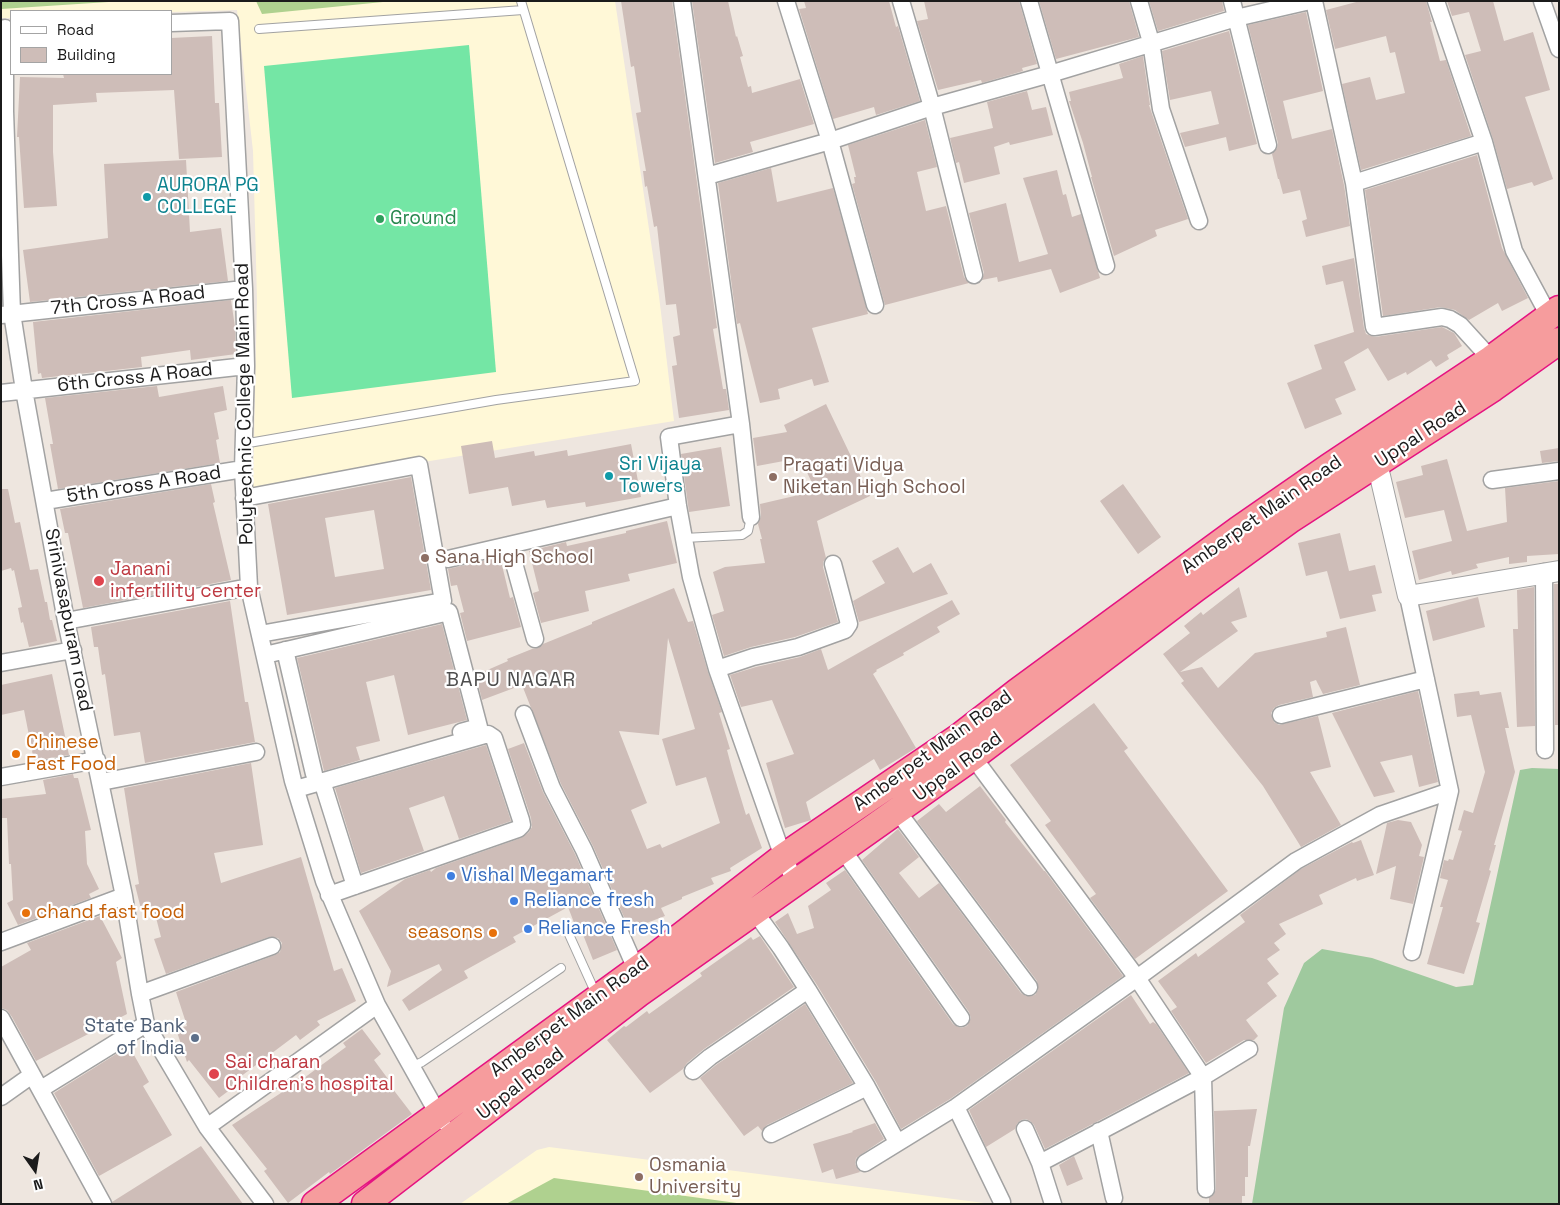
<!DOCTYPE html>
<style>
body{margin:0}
#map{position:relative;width:1560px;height:1205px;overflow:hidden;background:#eee6df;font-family:"Space Grotesk",sans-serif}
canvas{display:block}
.frame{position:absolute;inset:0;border:2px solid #1b1b1b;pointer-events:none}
.legend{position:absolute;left:10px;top:10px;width:162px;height:65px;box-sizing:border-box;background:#fff;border:1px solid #a4a4a4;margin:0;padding:6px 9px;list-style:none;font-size:15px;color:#1b1b1b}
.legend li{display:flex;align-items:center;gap:10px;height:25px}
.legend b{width:25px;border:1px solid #a4a4a4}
.north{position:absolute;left:10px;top:1145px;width:50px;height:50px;-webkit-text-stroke:4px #fff;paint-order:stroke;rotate:167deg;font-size:14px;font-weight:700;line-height:20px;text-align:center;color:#1b1b1b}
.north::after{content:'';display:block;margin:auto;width:18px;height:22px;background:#1b1b1b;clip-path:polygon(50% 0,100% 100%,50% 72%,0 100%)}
</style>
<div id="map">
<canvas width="1560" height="1205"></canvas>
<div class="frame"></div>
<ul class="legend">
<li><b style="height:6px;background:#fff"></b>Road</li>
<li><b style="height:14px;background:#cebdb8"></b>Building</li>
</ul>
<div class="north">N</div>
</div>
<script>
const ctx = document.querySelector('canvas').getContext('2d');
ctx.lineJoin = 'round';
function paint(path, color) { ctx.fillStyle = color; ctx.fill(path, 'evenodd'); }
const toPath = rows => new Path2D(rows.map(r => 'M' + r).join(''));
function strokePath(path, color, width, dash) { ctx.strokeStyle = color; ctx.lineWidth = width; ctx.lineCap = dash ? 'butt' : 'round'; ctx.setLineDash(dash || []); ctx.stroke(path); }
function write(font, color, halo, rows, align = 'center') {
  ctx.font = font + ' "Space Grotesk",sans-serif'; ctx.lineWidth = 4.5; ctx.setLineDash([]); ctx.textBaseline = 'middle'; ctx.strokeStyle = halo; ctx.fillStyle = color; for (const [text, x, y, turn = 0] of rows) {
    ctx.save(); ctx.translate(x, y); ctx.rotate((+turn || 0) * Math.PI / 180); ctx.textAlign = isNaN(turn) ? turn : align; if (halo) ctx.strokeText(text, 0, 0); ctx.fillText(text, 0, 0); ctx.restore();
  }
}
const education = toPath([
 [1,1,615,1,659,296,674,421,253,490,257,299,253,151,237,10,171,12,11,11,11,18,1,18],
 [549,1147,992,1204,460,1204,537,1150]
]);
const forest = toPath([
 [1,1,124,1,1,9],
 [256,1,393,1,262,14],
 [554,1178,744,1204,506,1204]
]);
const cemetery = toPath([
 [1532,768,1559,769,1559,1204,1252,1204,1284,1008,1304,963,1322,949,1372,958,1456,987,1473,985,1520,770]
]);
const pitch = toPath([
 [469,45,496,372,292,398,264,66]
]);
const building = toPath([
 [621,1,672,1,717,328,713,329,723,389,726,389,729,410,679,418,672,366,677,365,673,337,680,335,676,304,666,305,657,226,654,227,647,186,645,187,643,171,646,171,636,113,641,112,634,66,631,67],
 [692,1,728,1,736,37,737,36,743,56,740,57,748,87,751,86,752,93,800,79,814,124,750,142,753,152,715,163],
 [804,1,889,1,896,27,898,26,920,101,876,115,874,107,833,119,799,9,806,8],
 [924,1,1019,1,1037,64,1022,68,1023,71,982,83,981,80,938,90,917,21,928,19],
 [1039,1,1129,1,1139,37,1056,59],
 [1149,1,1222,1,1224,11,1158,31],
 [1360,1,1426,1,1432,22,1430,22,1440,61,1446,60,1471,136,1361,170,1342,84,1370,77,1376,100,1405,93,1395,52,1390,53,1386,36,1335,49,1326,10],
 [1447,1,1493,1,1504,41,1533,32,1550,90,1525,97,1553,179,1534,186,1532,182,1507,189,1493,139,1465,55,1481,51,1469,12,1452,16],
 [1306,12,1323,91,1283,101,1292,139,1332,129,1344,185,1350,226,1306,237,1302,221,1307,219,1300,190,1283,194,1279,179,1278,179,1272,154,1277,148,1278,143,1248,25],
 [1229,31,1257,144,1229,151,1226,137,1185,147,1180,133,1219,124,1211,91,1170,100,1162,51],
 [212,36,215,103,219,103,222,157,179,159,174,90,96,93,97,102,53,105,53,152,57,206,24,208,19,137,17,137,20,77,64,78,63,74,171,74,171,38],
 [1143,56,1150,105,1149,105,1188,219,1155,230,1157,236,1114,256,1091,177,1092,177,1083,143,1069,101,1071,101,1069,92,1123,78,1119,64],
 [1027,91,1032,110,1046,107,1053,135,1010,145,1009,142,994,147,1000,174,964,183,959,162,956,163,950,138,993,128,987,102],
 [925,120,937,167,917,172,926,211,946,206,964,277,969,283,885,305,852,184,855,183,854,177,856,177,848,145],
 [1477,155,1502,248,1528,298,1502,311,1498,303,1469,320,1455,310,1441,307,1383,316,1365,190],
 [186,160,190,232,221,228,228,281,30,302,23,250,108,238,104,164],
 [771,168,777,202,833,188,868,314,812,328,829,382,814,386,812,379,778,389,780,399,760,403,740,323,737,324,718,183],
 [1057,170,1063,195,1066,194,1072,217,1081,214,1100,278,1060,293,1051,269,998,282,997,277,982,280,984,273,969,213,1006,203,1019,262,1048,254,1023,178],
 [1354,258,1364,328,1366,334,1375,337,1442,327,1454,333,1462,346,1447,355,1449,359,1436,367,1431,360,1407,375,1406,372,1388,381,1368,348,1344,362,1356,390,1335,399,1342,414,1305,429,1287,383,1322,369,1314,345,1354,332,1343,281,1326,285,1322,266],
 [231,300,235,327,236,354,191,360,190,350,141,357,142,367,42,378,41,373,38,374,33,322],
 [157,386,159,397,223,386,227,410,214,413,219,439,216,440,220,463,58,489,50,444,53,444,45,398],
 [826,404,870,496,817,521,826,558,823,562,823,567,838,622,795,637,751,647,724,656,712,615,724,611,713,572,725,567,765,563,760,539,762,539,758,524,761,516,760,504,816,491,800,458,757,466,753,438,787,432,784,425],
 [492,441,495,458,534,451,535,456,567,450,568,456,631,444,641,497,586,507,585,502,547,508,545,500,512,506,508,487,469,494,461,446],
 [721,447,730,506,689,512,681,454],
 [1559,448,1559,461,1542,463,1540,451],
 [1447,459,1467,531,1507,522,1505,488,1559,481,1559,554,1527,556,1527,562,1509,564,1509,557,1476,564,1478,568,1452,575,1451,571,1419,580,1412,551,1452,541,1444,510,1405,518,1396,482,1423,475,1421,466],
 [411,477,431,590,287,615,268,504],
 [374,510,384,569,335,577,325,518],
 [211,484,215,502,213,503,231,580,83,608,68,533,65,533,60,509],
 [1123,484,1161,537,1138,554,1100,501],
 [1,489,8,489,15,523,20,522,30,570,38,569,45,602,47,602,50,620,52,620,57,641,29,647,23,622,21,623,18,608,22,607,14,570,12,571,11,568,1,571],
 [667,521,677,563,628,574,630,581,585,591,589,611,541,623,533,593,539,591,529,551,566,542,567,546,626,533,626,531],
 [1340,533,1349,571,1375,565,1382,593,1372,595,1376,611,1340,619,1327,571,1306,576,1298,543],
 [898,547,913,573,931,563,948,594,859,622,853,601,885,583,872,561],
 [500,557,510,598,513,597,521,627,467,641,460,613,464,612,457,585,451,586,448,569],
 [1554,584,1559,584,1559,725,1555,725],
 [1239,587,1247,617,1231,622,1238,631,1180,672,1202,667,1218,688,1255,653,1327,637,1326,632,1346,627,1360,685,1323,694,1316,680,1310,682,1313,697,1279,705,1274,708,1271,713,1274,722,1279,725,1318,716,1331,767,1310,772,1341,825,1301,847,1263,786,1181,683,1184,681,1163,654,1190,633,1184,626,1201,612,1203,615],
 [1534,587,1535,726,1517,727,1513,629,1518,629,1517,590],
 [674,588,688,622,693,621,708,672,722,712,719,713,730,749,727,750,732,769,746,815,749,813,762,848,730,868,731,871,711,878,714,884,682,897,682,899,661,908,665,916,644,924,645,927,631,933,593,846,561,784,522,685,482,700,476,675,508,661,507,659,532,649,538,648,543,644,592,624,592,622],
 [668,638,695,729,662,739,676,786,706,777,720,823,662,848,660,844,647,849,631,810,647,803,619,731,659,735],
 [1478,597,1485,627,1433,641,1426,611],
 [952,600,960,614,937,627,940,632,903,653,904,655,876,670,877,671,873,674,916,748,880,770,874,759,806,802,811,820,785,828,766,763,794,754,772,700,741,707,730,675,756,667,800,657,821,649,828,670],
 [230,601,245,702,248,702,255,742,145,763,140,732,114,736,105,674,102,675,98,647,94,647,91,627],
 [442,624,467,720,408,735,394,675,366,682,380,741,356,747,360,760,324,771,297,658],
 [52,674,69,755,34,761,24,710,1,715,1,685],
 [1418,691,1438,782,1419,787,1412,755,1380,762,1395,792,1374,797,1332,713],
 [1479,691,1480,695,1501,692,1509,728,1505,728,1515,772,1494,845,1496,845,1489,870,1491,871,1476,922,1480,923,1464,974,1427,964,1436,932,1443,907,1440,907,1448,880,1440,878,1444,860,1448,861,1449,859,1453,860,1462,831,1458,830,1464,810,1473,813,1485,772,1471,715,1457,717,1454,694],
 [1094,703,1128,748,1124,751,1228,891,1135,959,1090,898,1096,894,1045,825,1051,821,1010,765],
 [524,743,543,792,575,854,617,950,593,960,582,932,578,933,568,907,513,937,516,942,464,971,468,978,409,1011,402,1000,442,970,439,964,387,987,391,971,359,911,405,879,430,870,431,872,436,868,521,838,529,832,532,827,531,818,508,749],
 [486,745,511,821,459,839,444,796,409,808,424,851,361,873,335,788],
 [251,763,263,845,214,853,221,883,301,857,334,971,342,968,356,1001,317,1021,320,1025,300,1040,296,1035,236,1080,239,1083,219,1098,189,1060,187,1062,176,1029,187,1026,176,992,275,955,280,952,282,943,278,938,269,937,166,974,154,939,161,937,153,906,141,909,135,885,139,884,124,788],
 [73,774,74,778,78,778,91,830,85,831,87,864,99,889,89,894,91,898,18,925,7,903,13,900,11,864,9,864,7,818,1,818,1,799,46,794,43,780],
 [980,786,1006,820,1005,822,1044,871,1045,871,1123,976,950,1099,901,1129,876,1082,817,985,775,922,788,913,797,934,814,928,808,906,831,890,826,883,845,870,953,1024,961,1028,967,1026,971,1018,969,1012,862,860,898,829,919,857,899,873,919,898,939,883,1021,993,1026,996,1035,995,1038,990,1037,981,917,821,939,804,946,812],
 [1398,820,1411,822,1422,845,1419,856,1424,857,1413,904,1390,899,1396,866,1376,874,1387,823],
 [1361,840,1374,875,1357,881,1356,878,1319,895,1323,904,1279,924,1286,934,1274,943,1280,950,1267,959,1279,974,1267,983,1277,996,1246,1020,1258,1036,1254,1040,1244,1040,1206,1063,1171,1011,1177,1007,1158,981,1196,953,1198,957,1245,922,1240,915,1301,869,1352,842,1353,843],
 [100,916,122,958,116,962,127,1014,36,1061,12,1017,7,1010,1,1008,1,967,31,950,27,943],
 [760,936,794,987,704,1049,687,1063,683,1069,650,1093,607,1040,624,1026,626,1027,647,1011,649,1014,702,976,700,973,751,937,753,940],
 [1131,995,1150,1024,1153,1022,1156,1024,1189,1073,1045,1149,1034,1125,1030,1121,1026,1119,1021,1120,1017,1124,1015,1129,986,1147,969,1110],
 [805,1004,853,1083,767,1125,762,1131,758,1126,744,1136,700,1078,716,1065],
 [362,1029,381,1054,374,1060,391,1083,389,1084,412,1114,330,1174,329,1172,288,1203,264,1171,267,1169,232,1125,287,1089,286,1087,302,1075,304,1078,346,1047,343,1043],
 [129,1046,149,1082,143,1086,172,1135,99,1176,54,1093],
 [1257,1109,1250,1146,1248,1146,1248,1177,1245,1177,1245,1196,1242,1196,1242,1204,1209,1204,1209,1198,1214,1194,1216,1189,1214,1111],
 [875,1123,884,1139,856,1158,855,1164,860,1172,836,1179,833,1169,822,1173,813,1144,853,1132,852,1131],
 [201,1146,243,1204,113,1204,112,1202],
 [1074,1156,1083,1179,1067,1186,1059,1165]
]);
const service = toPath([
 [259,29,523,10],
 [243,444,496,400,635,381,521,1],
 [684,538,742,535,748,531,751,517],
 [567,930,596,994],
 [411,1067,422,1062,561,968]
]);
const minor = toPath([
 [682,1,741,424,751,517],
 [786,1,830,141,875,305],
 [901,1,932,107,974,275],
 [1029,1,1106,266],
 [1139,1,1151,42,1161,109,1199,221],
 [1232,1,1268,145],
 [1314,1,1354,183,1374,327,1442,317,1450,319,1460,325,1491,359],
 [1436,1,1484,142,1514,251,1549,316],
 [1542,1,1559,49],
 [171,23,230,21,244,289,246,366,243,469,249,587,293,781,324,881,377,1005,442,1121],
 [5,28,5,111,12,313,24,390,66,621,124,896,140,994,146,1024,207,1127,265,1204],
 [707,176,830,141,932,107,1050,74,1236,18,1310,1],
 [1354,183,1484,142],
 [1,315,244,289],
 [1,393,246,366],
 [741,424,669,437,678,506,691,577,717,669,783,857,796,882],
 [1492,480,1559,471],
 [244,498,419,465,443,601,260,634],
 [45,501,243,469],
 [509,545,535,639],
 [448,559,678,506],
 [1544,572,1545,750],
 [1408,596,1450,791,1412,952],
 [66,621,249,587],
 [285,650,314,774],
 [265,655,449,612,479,727,461,732],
 [1,663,73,650],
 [717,669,753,657,798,647,845,630,849,624,833,564],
 [524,714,552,788,584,850,636,969],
 [1281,715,1426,679],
 [973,757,1137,978,1203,1077,1206,1189],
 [1,777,97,760],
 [322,781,355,886],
 [101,782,256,752],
 [296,789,488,734,494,738,521,820,522,825,518,829,329,895],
 [898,812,1029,987],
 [843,850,961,1018],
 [755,912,781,948,808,990,867,1087,897,1142],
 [1,942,124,896],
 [140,994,272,946],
 [1,1018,103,1204],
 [693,1071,710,1057,808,990],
 [41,1089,146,1024],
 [1,1097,32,1075],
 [956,1107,1002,1202],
 [207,1127,377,1005],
 [1025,1129,1040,1163,1053,1204],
 [1099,1131,1114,1198],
 [771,1134,867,1087],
 [865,1163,956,1107,1137,978,1296,861,1380,815,1450,791],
 [1040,1163,1203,1077,1249,1049]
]);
const tertiary = toPath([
 [1377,463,1408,596,1559,571]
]);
const trunk = toPath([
 [315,1204,654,957,783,857,959,737,1017,692,1238,530,1329,467,1491,359,1559,309],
 [365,1204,638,994,973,757,1195,589,1291,519,1493,388,1559,341]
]);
const markers = [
 [147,197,5,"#0f9aa8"],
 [380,219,5,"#2e9e5b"],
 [609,476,5,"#0f9aa8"],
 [773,477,5,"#8d6e63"],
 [425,558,5,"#8d6e63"],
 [99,581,6,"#e0444e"],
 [16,754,5,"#e8710a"],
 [451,876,5,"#3f7fe0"],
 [514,901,5,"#3f7fe0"],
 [26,913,5,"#e8710a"],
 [528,929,5,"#3f7fe0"],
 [493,933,5,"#e8710a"],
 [195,1038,5,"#5c6f8a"],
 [214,1074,6,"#e0444e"],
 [639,1177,5,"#8d6e63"]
];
const cultureNames = [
 ["AURORA PG",157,186],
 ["COLLEGE",157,208],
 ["Sri Vijaya",619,465],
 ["Towers",619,487]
];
const leisureNames = [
 ["Ground",390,219]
];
const streetNames = [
 ["7th Cross A Road",128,301,-6],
 ["6th Cross A Road",135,378,-6],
 ["Polytechnic College Main Road",245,404,-91],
 ["Uppal Road",1421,435,-33],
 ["5th Cross A Road",144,485,-9],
 ["Amberpet Main Road",1262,515,-35],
 ["Srinivasapuram road",68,620,79],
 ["Amberpet Main Road",933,751,-36],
 ["Uppal Road",958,767,-36],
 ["Amberpet Main Road",570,1017,-36],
 ["Uppal Road",521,1084,-38]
];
const educationNames = [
 ["Pragati Vidya",783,466],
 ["Niketan High School",783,488],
 ["Sana High School",435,558],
 ["Osmania",649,1166],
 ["University",649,1188]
];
const healthNames = [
 ["Janani",110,570],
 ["infertility center",110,592],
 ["Sai charan",225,1063],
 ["Children's hospital",225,1085]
];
const foodNames = [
 ["Chinese",26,743],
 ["Fast Food",26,765],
 ["chand fast food",36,913],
 ["seasons",483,933,"right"]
];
const shopNames = [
 ["Vishal Megamart",461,876],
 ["Reliance fresh",524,901],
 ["Reliance Fresh",538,929]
];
const serviceNames = [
 ["State Bank",185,1027],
 ["of India",185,1049]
];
const neighbourhoodNames = [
 ["BAPU NAGAR",511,681]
];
paint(education, '#fff8d7');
paint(forest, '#afd18f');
paint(cemetery, '#9fc99e');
paint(pitch, '#74e6a5');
paint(building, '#cebdb8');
strokePath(service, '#a2a2a2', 10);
strokePath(minor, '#a2a2a2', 19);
strokePath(tertiary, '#a2a2a2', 22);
strokePath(trunk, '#e51381', 29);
strokePath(service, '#fff', 8);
strokePath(minor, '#fff', 16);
strokePath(tertiary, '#fff', 20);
strokePath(trunk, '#f69c9d', 26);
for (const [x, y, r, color] of markers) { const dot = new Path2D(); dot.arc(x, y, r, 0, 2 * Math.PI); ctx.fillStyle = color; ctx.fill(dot); strokePath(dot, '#fff', 2); }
write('19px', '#0d838f', '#fff', cultureNames, 'left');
write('19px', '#27864d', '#fff', leisureNames, 'left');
write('19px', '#1b1b1b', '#fff', streetNames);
write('19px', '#785e54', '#fff', educationNames, 'left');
write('19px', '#be3a42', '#fff', healthNames, 'left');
write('19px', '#c56008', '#fff', foodNames, 'left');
write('19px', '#366cbe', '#fff', shopNames, 'left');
write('19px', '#4e5e75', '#fff', serviceNames, 'right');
ctx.letterSpacing = '1px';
write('20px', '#4e4e4e', '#fff', neighbourhoodNames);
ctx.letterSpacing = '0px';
</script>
